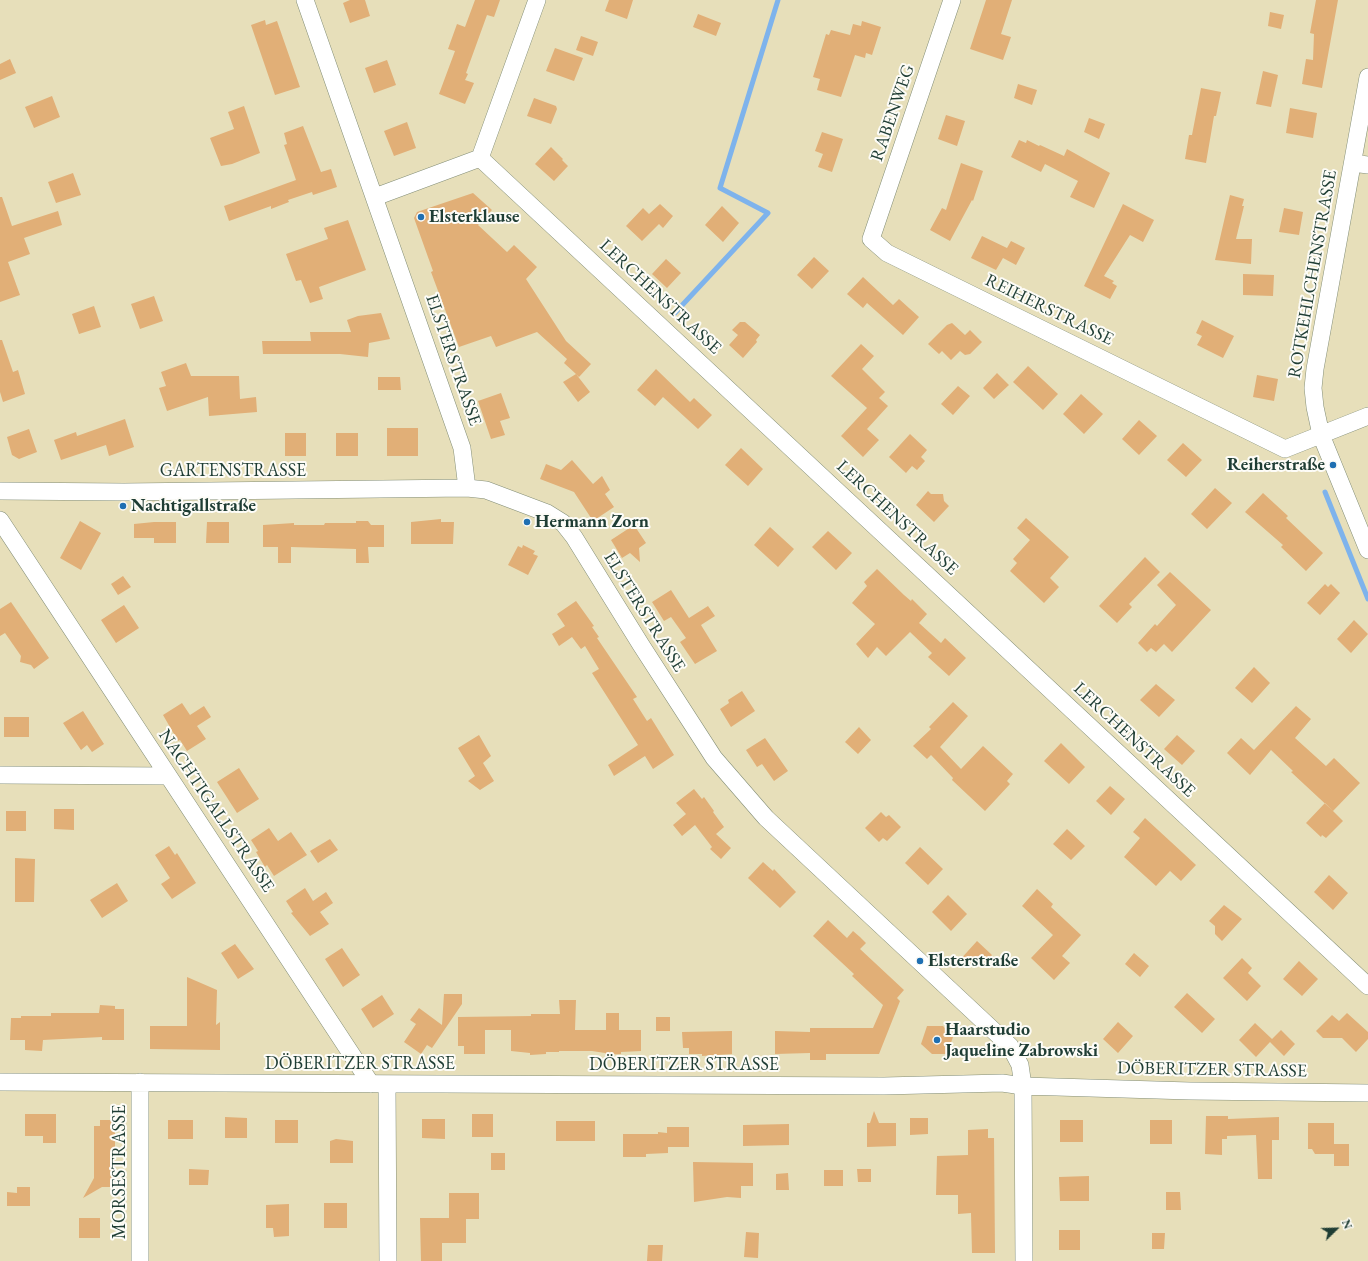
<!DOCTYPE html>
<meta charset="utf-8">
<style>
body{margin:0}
#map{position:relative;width:1368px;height:1261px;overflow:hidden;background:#e7dfba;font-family:"EB Garamond",serif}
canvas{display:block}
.north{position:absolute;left:1316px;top:1209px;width:40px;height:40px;-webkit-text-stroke:3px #fdfcf7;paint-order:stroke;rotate:67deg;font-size:11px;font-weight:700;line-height:16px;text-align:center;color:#1f3d34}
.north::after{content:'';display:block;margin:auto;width:14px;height:18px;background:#1f3d34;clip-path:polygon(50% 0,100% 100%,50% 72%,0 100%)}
</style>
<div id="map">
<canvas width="1368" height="1261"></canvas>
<div class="north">N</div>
</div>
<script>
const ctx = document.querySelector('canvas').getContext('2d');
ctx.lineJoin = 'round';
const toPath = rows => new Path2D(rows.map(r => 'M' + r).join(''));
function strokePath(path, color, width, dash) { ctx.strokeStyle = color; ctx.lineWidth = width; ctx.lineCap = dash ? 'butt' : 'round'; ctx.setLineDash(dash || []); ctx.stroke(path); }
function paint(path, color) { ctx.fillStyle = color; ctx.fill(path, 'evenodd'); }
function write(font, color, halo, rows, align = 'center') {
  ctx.font = font + ' "EB Garamond",serif'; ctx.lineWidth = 4; ctx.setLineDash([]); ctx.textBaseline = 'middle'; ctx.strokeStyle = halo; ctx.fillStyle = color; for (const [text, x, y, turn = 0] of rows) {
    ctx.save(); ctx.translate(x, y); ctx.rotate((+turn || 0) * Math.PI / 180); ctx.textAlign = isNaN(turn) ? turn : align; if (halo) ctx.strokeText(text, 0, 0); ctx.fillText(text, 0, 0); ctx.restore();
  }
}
const stream = toPath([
 [673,315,768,213,720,188,778,0],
 [1325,492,1368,599]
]);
const building = toPath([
 [350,0,365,0,370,16,350,23,343,3],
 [475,0,500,0,494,17,487,15,466,73,468,74,465,80,474,83,465,104,439,94,455,51,448,49,457,24,465,27],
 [609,0,633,0,627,19,605,11],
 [986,0,1012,0,1001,34,1011,37,1003,60,970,49],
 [1316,0,1338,0,1322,88,1302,84,1306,59,1313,60,1314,34,1310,33],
 [1270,12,1284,15,1281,29,1268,26],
 [698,14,721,23,716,36,693,27],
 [265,20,266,25,277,21,300,87,275,95,251,25],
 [862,21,881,27,872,55,866,53,865,58,855,55,841,97,817,90,820,79,813,77,826,34,829,35,831,30,850,35,853,24,861,26],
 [581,36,598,42,593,56,576,50],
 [555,48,583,58,574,81,546,71],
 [10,59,16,73,0,80,0,64],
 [387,60,396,85,374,93,365,68],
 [1263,71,1278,75,1271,107,1256,104],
 [1018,84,1037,90,1032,105,1014,98],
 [1201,88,1221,92,1216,116,1214,116,1206,163,1185,159,1189,135,1192,135],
 [52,96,60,117,34,128,25,107],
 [534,98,556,106,557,109,551,124,527,116],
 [244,106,260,153,232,164,221,166,210,138,234,129,228,112],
 [1290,108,1317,113,1313,138,1286,133],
 [946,115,965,121,957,146,938,139],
 [1089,118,1105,124,1099,139,1084,132],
 [407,122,416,148,394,156,384,131],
 [303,126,321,172,331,169,337,187,313,195,312,192,288,200,289,202,271,209,271,206,229,221,224,206,296,180,284,145,287,144,284,133],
 [822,132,843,139,832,172,818,167,823,154,815,151],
 [1019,140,1026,143,1027,140,1039,146,1040,145,1064,156,1067,149,1110,173,1094,208,1070,197,1078,181,1045,164,1041,172,1011,157],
 [551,147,563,159,562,160,568,166,554,181,535,164],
 [961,163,983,171,973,201,972,200,950,241,930,230,942,208,946,210],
 [73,173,81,195,56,203,48,182],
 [473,193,492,210,478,225,507,252,514,245,537,267,526,279,566,341,591,364,579,377,576,374,590,392,578,402,563,382,576,374,564,363,567,359,537,332,496,347,491,336,459,347,431,272,433,271,414,218,417,212],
 [1230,195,1244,199,1242,206,1244,206,1236,239,1252,239,1251,264,1215,260],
 [0,197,2,197,12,226,58,211,62,225,24,238,30,254,8,262,20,295,0,302],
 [660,204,673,216,663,228,659,224,642,241,626,226,643,208,649,214],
 [1123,204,1154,220,1143,242,1130,235,1104,276,1114,281,1112,283,1117,286,1110,299,1084,286],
 [722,206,739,223,723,242,705,225],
 [1284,208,1303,212,1299,235,1279,232],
 [348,220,366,270,319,287,323,299,310,303,301,280,296,281,286,254,328,239,324,228],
 [982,236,1007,248,1011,241,1025,248,1016,265,1003,258,996,270,971,258],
 [814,257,829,271,812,289,797,275],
 [666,259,681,273,667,288,652,274],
 [1243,274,1274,275,1273,296,1243,295],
 [863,277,893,305,899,299,919,317,903,335,867,303,863,308,847,294],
 [154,296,163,321,140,329,131,304],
 [94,306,101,327,79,334,72,314],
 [381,313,390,339,369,343,368,357,340,354,263,354,262,341,311,341,310,332,351,332,347,320,358,316],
 [1202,320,1234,336,1223,358,1197,345,1202,336,1196,333],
 [740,322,745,322,760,335,756,340,757,342,743,358,729,345,738,335,732,330],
 [952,323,965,335,970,330,982,342,970,354,965,355,960,351,951,360,942,351,939,354,928,344,947,325],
 [0,340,2,340,13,372,18,370,25,394,3,402,0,392],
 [861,344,874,356,862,369,885,392,879,398,888,406,867,429,879,440,863,457,841,436,867,408,831,376],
 [186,363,191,376,239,376,240,399,256,397,257,412,209,416,208,397,167,411,159,388,166,386,161,372],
 [1028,366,1058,394,1043,410,1013,382],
 [656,369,690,402,694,398,712,415,698,429,663,397,655,406,637,390],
 [997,373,1009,385,994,399,983,388],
 [1257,375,1278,379,1274,401,1253,397],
 [378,377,400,377,401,390,378,390],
 [958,386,970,396,953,415,941,404],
 [501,393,510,418,500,421,505,435,491,439,478,401],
 [1081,394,1103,414,1084,434,1063,414],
 [125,419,134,447,109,456,106,445,61,460,54,440,76,432,77,436],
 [1139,420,1157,436,1139,455,1122,439],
 [387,428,418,428,418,456,387,456],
 [29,429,37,452,19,459,12,455,7,437],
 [285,433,306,433,306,456,285,456],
 [336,433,358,433,358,456,336,456],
 [910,434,927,450,921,457,925,461,917,470,912,466,906,473,889,457],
 [1183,443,1202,460,1186,477,1167,460],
 [741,448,763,469,748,486,725,465],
 [572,460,593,484,602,476,610,490,605,494,614,507,593,521,574,492,540,479,546,464,561,470],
 [1215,488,1232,503,1207,529,1191,514],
 [928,491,931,494,943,494,944,501,949,506,934,522,916,505],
 [1263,493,1288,516,1286,518,1323,553,1306,571,1281,547,1283,545,1245,512],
 [1026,518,1069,557,1050,578,1059,587,1044,603,1010,571,1017,563,1013,559,1030,540,1017,528],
 [441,519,441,522,454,522,453,544,411,544,411,522],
 [80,521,101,533,81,570,60,558],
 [356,521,368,521,371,525,384,525,384,547,368,547,369,563,356,563,356,549,291,547,291,563,278,563,278,547,263,547,263,525,294,523,294,525,324,525,325,523,356,523],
 [154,522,176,522,176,543,154,543,154,538,134,538,134,524],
 [207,522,229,522,229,543,206,543],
 [634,525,646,543,639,548,640,562,630,553,622,558,611,540],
 [770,527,794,549,778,567,754,545],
 [828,531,852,553,836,570,812,547],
 [523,545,535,551,533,554,538,556,528,575,508,565,518,546,522,548],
 [1145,557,1160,572,1129,604,1132,607,1117,623,1099,606],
 [877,569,904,595,911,601,912,599,927,614,919,623,941,643,945,638,966,658,949,676,928,657,932,653,910,632,886,656,877,647,868,658,856,644,875,624,852,603,867,586,864,582],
 [1170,572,1211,610,1172,652,1164,644,1156,652,1151,648,1147,652,1138,643,1155,624,1157,626,1176,605,1157,585],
 [123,576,131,587,118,595,111,584],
 [1325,584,1328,587,1331,584,1340,593,1320,615,1307,603],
 [671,590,689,618,708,606,715,616,701,625,717,651,695,664,680,642,686,638,671,617,664,621,652,602],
 [576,601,594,626,592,627,599,637,597,638,637,697,633,699,647,721,651,718,674,755,653,769,645,756,614,776,608,765,638,745,592,673,599,669,585,646,581,649,572,637,559,646,552,634,565,626,557,614],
 [11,602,49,658,34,669,31,665,20,662,21,656,5,633,0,636,0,609],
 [124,605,139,628,116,643,101,620],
 [1354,620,1368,634,1351,653,1337,639],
 [1254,667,1270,683,1252,703,1235,688],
 [1156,684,1175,700,1159,717,1140,700],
 [742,691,755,711,731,727,720,709,729,703,728,700],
 [953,702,968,716,940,747,961,769,983,746,1013,774,1007,781,1010,784,985,811,952,780,953,778,931,755,927,759,913,746,931,729,929,727],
 [182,703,190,715,204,706,211,717,197,726,206,739,187,751,180,740,178,741,163,715],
 [1296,706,1311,719,1295,738,1326,766,1334,758,1360,783,1333,811,1291,772,1293,771,1271,750,1250,775,1227,753,1241,738,1254,750],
 [83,711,104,744,92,752,87,745,81,750,63,723],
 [4,717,29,717,29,737,4,737],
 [859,727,871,740,858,754,845,742],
 [479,735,491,756,483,763,494,781,480,790,468,781,475,776,458,748],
 [1177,735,1195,751,1182,765,1164,749],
 [765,738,788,771,774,781,762,764,757,767,746,750],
 [1061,743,1085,767,1069,784,1044,761],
 [239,768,259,799,237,813,217,782],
 [1110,786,1125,799,1111,815,1096,801],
 [694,789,702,799,704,797,714,811,713,812,724,827,716,834,731,848,721,859,710,849,712,847,695,825,682,836,673,825,686,814,676,803],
 [1325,803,1343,821,1326,838,1322,835,1321,837,1306,823],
 [54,809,74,809,74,830,54,829],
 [6,811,26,811,26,831,6,831],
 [881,812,886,817,889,815,901,827,887,841,883,838,879,842,865,828],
 [1145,818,1196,865,1181,881,1170,871,1156,886,1124,857,1140,838,1133,832],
 [269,828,278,841,291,832,307,855,274,876,267,865,265,867,256,852,258,851,251,840],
 [1067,829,1085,846,1071,860,1053,844],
 [330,839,338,850,318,863,310,851],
 [169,846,175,855,177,853,196,883,172,899,161,884,170,878,155,855],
 [920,847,943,869,928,885,905,863],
 [15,858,35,859,34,902,15,902],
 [763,862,773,871,774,869,796,892,780,908,748,878],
 [1329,875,1348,893,1333,910,1314,892],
 [117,883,128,901,102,918,90,900],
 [305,888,313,901,326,892,333,903,320,912,329,924,310,936,291,913,293,912,286,901],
 [1037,889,1053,904,1051,907,1081,935,1062,956,1070,963,1054,980,1031,958,1053,935,1022,906],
 [948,895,967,914,951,931,932,912],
 [1224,905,1242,919,1222,941,1215,934,1215,926,1209,921],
 [828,920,847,938,853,931,860,937,866,943,860,949,904,990,897,998,900,1001,879,1054,826,1054,826,1060,810,1060,810,1053,775,1054,775,1031,810,1032,810,1028,873,1028,883,1005,852,976,854,974,813,936],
 [977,941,992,955,983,966,980,963,975,968,970,963,958,962],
 [235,944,254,969,238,979,221,953],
 [342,948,360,975,343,987,325,959],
 [1134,953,1149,966,1140,977,1125,964],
 [1242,958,1252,968,1248,973,1261,986,1247,1001,1223,978],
 [1299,961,1318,979,1302,996,1283,979],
 [187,977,217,990,216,1025,220,1022,220,1050,150,1049,150,1026,187,1026],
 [1187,993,1215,1019,1202,1033,1174,1007],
 [444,994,462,994,462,1004,432,1048,427,1045,421,1054,404,1042,416,1024,410,1020,419,1008,442,1025],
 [382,995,394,1014,373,1028,361,1009],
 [559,1000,576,1000,575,1030,606,1030,606,1013,619,1013,619,1030,641,1030,641,1051,621,1052,621,1054,605,1055,605,1053,592,1051,559,1051,559,1052,546,1052,546,1054,530,1055,530,1053,511,1051,511,1030,485,1030,485,1054,464,1054,464,1046,458,1046,458,1017,531,1016,531,1014,560,1014],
 [100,1005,115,1006,115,1009,124,1009,124,1040,102,1040,102,1037,43,1040,42,1051,25,1050,25,1040,10,1040,11,1018,21,1018,21,1016,51,1016,51,1013,99,1013],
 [1347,1013,1368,1032,1368,1039,1356,1052,1342,1038,1323,1038,1316,1031,1332,1015,1339,1021],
 [656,1017,670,1017,670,1031,656,1031],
 [1118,1022,1133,1036,1118,1053,1103,1039],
 [1255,1023,1272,1039,1281,1030,1295,1044,1284,1056,1270,1042,1256,1057,1239,1040],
 [927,1026,943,1026,953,1037,947,1054,932,1054,921,1044],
 [732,1031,732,1054,702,1056,702,1054,689,1054,689,1048,683,1048,682,1032],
 [874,1111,879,1123,896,1123,896,1146,867,1147,867,1123,870,1123],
 [25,1114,56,1114,56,1143,43,1143,43,1136,25,1136],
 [472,1114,493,1114,493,1137,472,1137],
 [1206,1116,1228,1116,1228,1119,1279,1117,1279,1140,1272,1140,1272,1179,1258,1179,1256,1135,1227,1136,1227,1139,1222,1139,1222,1155,1205,1154],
 [225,1117,247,1118,247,1138,225,1138],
 [910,1118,928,1118,928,1134,910,1135],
 [422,1119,445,1119,445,1139,422,1138],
 [100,1120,115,1120,115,1187,102,1187,83,1198,94,1178,94,1126,100,1126],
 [168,1120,193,1120,193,1139,168,1139],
 [275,1120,298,1120,298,1143,275,1143],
 [1060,1120,1083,1120,1083,1142,1060,1142],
 [1150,1120,1172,1120,1172,1144,1150,1144],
 [556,1121,595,1121,595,1141,556,1141],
 [1308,1123,1334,1123,1334,1148,1334,1144,1349,1144,1349,1166,1334,1166,1334,1154,1315,1154,1312,1149,1308,1149],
 [789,1124,789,1145,743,1146,743,1125],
 [667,1127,689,1127,689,1147,668,1147,668,1153,646,1154,646,1157,623,1157,623,1134,658,1134,658,1132,667,1133],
 [988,1129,988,1138,994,1138,995,1253,972,1253,971,1213,958,1214,958,1195,936,1195,937,1156,968,1155,968,1130],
 [336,1139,353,1141,353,1163,330,1163,330,1141],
 [491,1153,505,1153,505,1170,491,1170],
 [693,1162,753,1163,753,1186,741,1186,741,1198,727,1197,694,1202],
 [189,1169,209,1170,208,1185,189,1185],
 [857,1169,871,1169,871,1182,858,1182],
 [824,1170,843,1170,843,1186,824,1186],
 [788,1173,789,1190,776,1190,776,1174],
 [1089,1176,1089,1201,1060,1201,1059,1177],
 [17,1187,30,1187,30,1206,7,1206,7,1192,17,1193],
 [1166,1192,1180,1192,1181,1210,1166,1210],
 [449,1193,479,1193,479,1219,466,1219,466,1243,442,1243,442,1261,421,1261,420,1218,449,1218],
 [324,1203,347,1203,347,1228,324,1228],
 [289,1204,289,1236,274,1237,273,1228,266,1228,266,1205],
 [79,1218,100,1218,100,1238,79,1238],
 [1059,1230,1080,1230,1080,1250,1059,1250],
 [746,1232,759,1233,758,1258,744,1257],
 [1152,1233,1165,1233,1164,1249,1152,1249],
 [648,1245,663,1245,662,1261,647,1261]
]);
const minor = toPath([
 [305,0,462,448,467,488],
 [952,0,871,239,887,253,1285,449,1368,416],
 [1368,77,1315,369,1313,388,1315,407,1321,435,1368,550],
 [480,158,537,0],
 [1353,163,1368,165],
 [375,197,480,158,1368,986],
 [0,491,124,492,467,488,486,490,547,513,563,523,574,537,641,645,714,758,766,818,1010,1046,1020,1065,1023,1086,1024,1261],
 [0,520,371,1084],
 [0,775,168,776],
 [0,1082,884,1086,1002,1083,1023,1086,1190,1091,1368,1093],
 [140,1082,140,1261],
 [387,1084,388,1261]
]);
const markers = [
 [421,217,4,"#1f6fb2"],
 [1333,465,4,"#1f6fb2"],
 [123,506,4,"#1f6fb2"],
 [527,522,4,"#1f6fb2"],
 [920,961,4,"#1f6fb2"],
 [937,1040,4,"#1f6fb2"]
];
const streetNames = [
 ["RABENWEG",893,113,-71],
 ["ROTKEHLCHENSTRASSE",1313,274,-80],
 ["LERCHENSTRASSE",660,297,43],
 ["REIHERSTRASSE",1049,310,26],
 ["ELSTERSTRASSE",453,360,71],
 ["GARTENSTRASSE",233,471],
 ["LERCHENSTRASSE",897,518,43],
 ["ELSTERSTRASSE",644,612,58],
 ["LERCHENSTRASSE",1134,740,43],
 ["NACHTIGALLSTRASSE",216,811,56],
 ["DÖBERITZER STRASSE",360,1064],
 ["DÖBERITZER STRASSE",684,1065],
 ["DÖBERITZER STRASSE",1212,1070,1],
 ["MORSESTRASSE",120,1172,-90]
];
const poiNames = [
 ["Elsterklause",429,217],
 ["Reiherstraße",1325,465,"right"],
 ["Nachtigallstraße",131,506],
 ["Hermann Zorn",535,522],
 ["Elsterstraße",928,961],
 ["Haarstudio",945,1030],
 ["Jaqueline Zabrowski",945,1051]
];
strokePath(stream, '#7eb3ec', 5);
paint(building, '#e1af77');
strokePath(minor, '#838e77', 18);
strokePath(minor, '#fff', 17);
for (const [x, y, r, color] of markers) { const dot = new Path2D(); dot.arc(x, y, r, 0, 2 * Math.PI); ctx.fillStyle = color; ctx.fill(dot); strokePath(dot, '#fdfcf7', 1.5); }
write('18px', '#1f3d34', '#fdfcf7', streetNames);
write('bold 18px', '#1f3d34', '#fdfcf7', poiNames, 'left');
</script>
